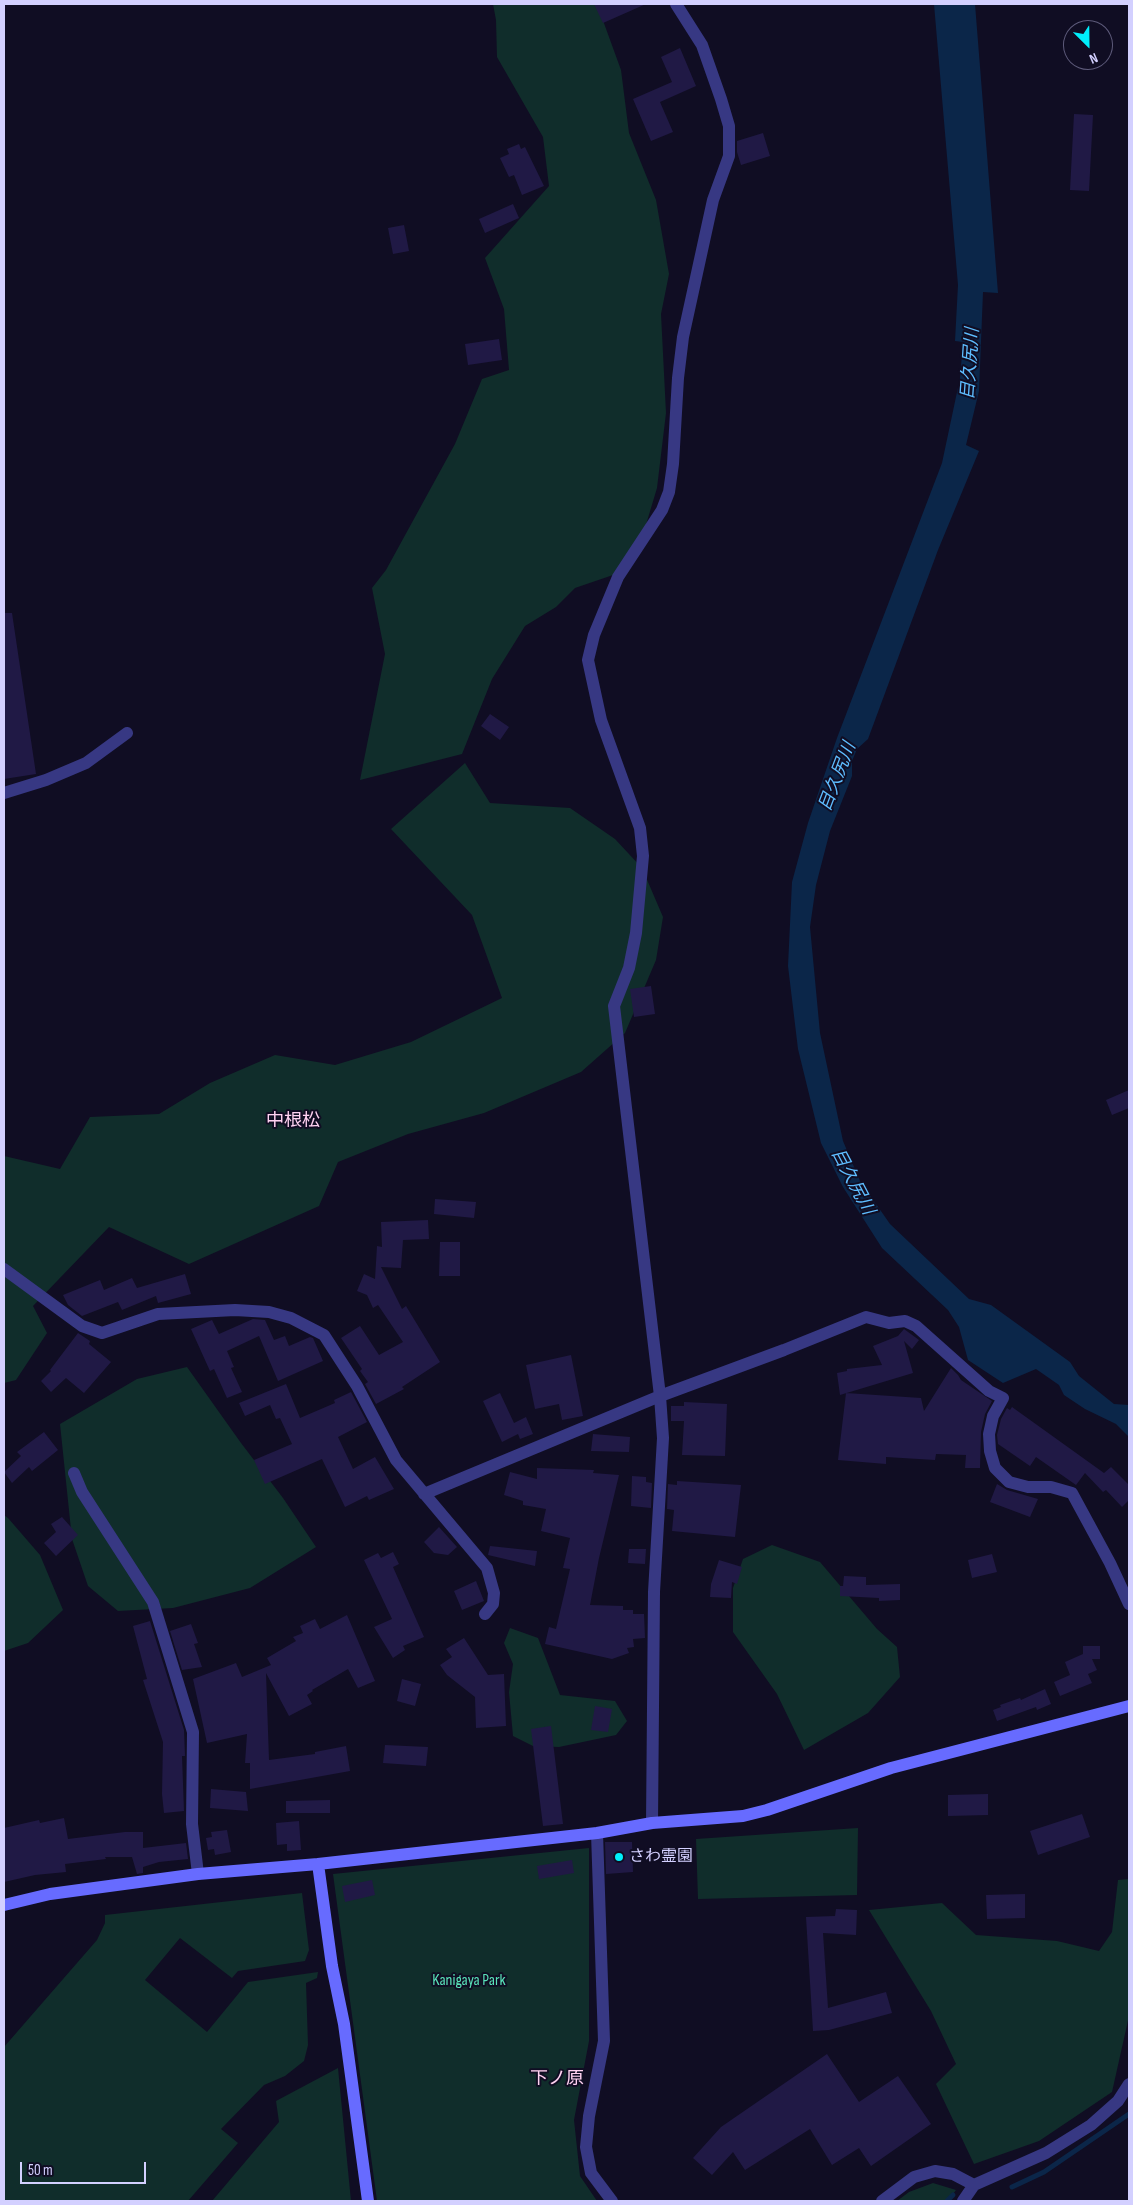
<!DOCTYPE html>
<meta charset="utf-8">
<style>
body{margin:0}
#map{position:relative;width:1133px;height:2205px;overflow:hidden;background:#100d23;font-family:"Sofia Sans Condensed",sans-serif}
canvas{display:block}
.frame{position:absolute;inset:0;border:5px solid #d3d0ff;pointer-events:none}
.north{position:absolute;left:1063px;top:20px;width:50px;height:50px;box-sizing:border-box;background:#100d23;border:1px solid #5e5b7b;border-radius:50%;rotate:157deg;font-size:14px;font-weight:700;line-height:20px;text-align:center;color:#d3d0ff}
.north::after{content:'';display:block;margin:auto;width:18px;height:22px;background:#00eefb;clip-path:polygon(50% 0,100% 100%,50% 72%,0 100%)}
.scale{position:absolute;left:20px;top:2162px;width:126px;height:22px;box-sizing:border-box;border:2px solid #d3d0ff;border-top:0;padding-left:6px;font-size:15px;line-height:18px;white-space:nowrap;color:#d3d0ff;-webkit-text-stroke:4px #100d23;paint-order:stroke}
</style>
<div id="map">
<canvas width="1133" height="2205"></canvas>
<div class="frame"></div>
<div class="north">N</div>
<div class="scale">50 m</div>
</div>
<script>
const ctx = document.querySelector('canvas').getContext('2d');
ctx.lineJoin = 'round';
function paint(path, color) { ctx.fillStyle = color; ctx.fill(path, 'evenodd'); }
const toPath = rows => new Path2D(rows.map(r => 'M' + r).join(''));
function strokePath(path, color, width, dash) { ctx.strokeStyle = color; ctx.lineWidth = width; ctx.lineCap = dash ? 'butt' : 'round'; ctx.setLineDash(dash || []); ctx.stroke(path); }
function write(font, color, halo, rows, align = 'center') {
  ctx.font = font + ' "Sofia Sans Condensed","Noto Sans JP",sans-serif'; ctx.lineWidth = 4; ctx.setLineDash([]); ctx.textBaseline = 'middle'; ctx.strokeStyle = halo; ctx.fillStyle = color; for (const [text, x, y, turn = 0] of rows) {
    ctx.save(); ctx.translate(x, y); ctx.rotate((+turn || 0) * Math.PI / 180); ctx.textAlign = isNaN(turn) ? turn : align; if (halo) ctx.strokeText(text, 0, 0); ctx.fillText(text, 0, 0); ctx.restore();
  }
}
const green = toPath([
 [493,4,597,4,621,70,629,133,656,200,669,274,661,314,666,413,657,488,642,538,613,575,575,588,556,607,525,626,492,679,462,754,360,780,385,654,372,588,386,570,455,444,482,379,509,370,504,309,485,258,549,186,543,137,497,57,496,20],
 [465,763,490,803,570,808,615,839,642,868,663,917,656,960,625,1033,581,1072,484,1113,408,1134,338,1162,319,1206,189,1264,109,1227,33,1306,47,1333,16,1380,4,1383,4,1156,60,1169,90,1117,159,1114,210,1083,275,1055,335,1065,411,1042,502,998,472,915,391,829],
 [187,1367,241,1443,283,1498,316,1547,250,1588,173,1608,118,1611,88,1586,72,1539,60,1424,137,1379],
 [4,1515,8,1518,40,1555,63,1610,28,1643,4,1651],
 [772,1545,820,1562,877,1629,897,1647,900,1677,868,1713,804,1750,777,1694,733,1632,733,1588,743,1559],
 [510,1628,538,1638,560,1695,615,1701,627,1721,616,1735,559,1747,533,1746,513,1736,509,1692,513,1664,504,1643],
 [858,1828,857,1895,698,1899,696,1839],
 [589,1848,589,2041,574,2120,580,2176,597,2201,377,2201,333,1874],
 [1129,1879,1129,2016,1112,2092,1039,2141,974,2164,936,2084,956,2064,931,2011,869,1910,942,1903,976,1935,1057,1941,1099,1951,1112,1932,1118,1880],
 [302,1893,309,1950,305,1961,238,1971,232,1978,180,1938,145,1980,207,2032,248,1982,318,1972,317,1978,306,1983,308,2045,304,2061,285,2076,264,2085,221,2129,238,2143,188,2201,4,2201,4,2047,97,1940,105,1923,105,1915],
 [338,2068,351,2201,212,2201,279,2122,276,2101],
 [933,2183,956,2190,948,2201,897,2201,909,2192]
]);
const water = toPath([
 [934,4,975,4,998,293,983,292,979,391,966,445,979,451,938,550,868,739,857,749,852,761,852,776,830,831,816,885,810,927,820,1033,843,1141,860,1181,890,1224,969,1299,991,1305,1070,1362,1079,1376,1114,1404,1129,1405,1129,1437,1116,1424,1085,1409,1064,1395,1059,1385,1036,1369,1003,1383,968,1360,959,1327,948,1310,882,1248,843,1187,821,1143,798,1049,788,966,792,882,808,823,837,738,942,463,960,378,963,342,955,341,958,285]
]);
const stream = toPath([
 [1012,2187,1044,2172,1129,2114],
 [947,2201,953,2195]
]);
const building = toPath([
 [594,4,646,4,603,23],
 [680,48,696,86,660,102,673,132,651,141,633,99,672,82,661,57],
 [1074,114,1093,115,1089,191,1070,190],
 [763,133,770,156,741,165,737,152,737,141],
 [519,144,521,149,525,147,544,186,522,195,514,175,509,177,500,158,509,154,507,149],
 [513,204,519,218,485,233,479,219],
 [404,225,409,251,393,254,388,228],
 [499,339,502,360,468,365,465,344],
 [4,613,12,613,36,774,4,779],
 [490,714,509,727,500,740,481,726],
 [651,986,655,1014,634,1017,630,989],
 [1129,1090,1129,1108,1112,1115,1106,1100],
 [435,1199,476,1202,474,1218,434,1214],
 [428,1220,429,1239,403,1240,401,1268,381,1267,402,1309,406,1306,440,1362,402,1387,404,1389,376,1404,365,1384,368,1382,360,1371,362,1369,341,1338,360,1326,379,1355,403,1342,378,1305,373,1308,367,1295,357,1291,364,1274,375,1279,377,1246,382,1247,381,1222],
 [440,1242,460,1242,460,1276,439,1276],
 [185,1274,191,1294,158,1303,156,1296,122,1310,118,1302,82,1316,68,1305,63,1295,100,1280,104,1290,132,1278,137,1288],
 [253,1319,265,1320,274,1340,285,1336,289,1346,310,1337,313,1338,323,1361,278,1381,259,1336,227,1351,234,1367,231,1368,242,1392,227,1398,214,1369,210,1371,191,1329,212,1320,219,1334],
 [904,1329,919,1340,912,1349,904,1341,913,1373,840,1395,837,1373,847,1371,847,1369,882,1365,873,1346,898,1336],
 [78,1333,90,1341,89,1344,111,1362,84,1393,66,1378,51,1392,41,1381,51,1371,50,1370],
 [571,1355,583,1416,562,1420,559,1404,535,1409,526,1365],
 [951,1368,958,1375,961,1380,992,1401,985,1414,981,1432,980,1468,965,1468,966,1455,936,1454,935,1460,886,1457,886,1464,838,1460,846,1393,921,1398,924,1411],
 [286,1384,300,1418,335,1403,334,1400,351,1392,367,1422,338,1437,353,1469,375,1457,394,1489,369,1500,367,1496,345,1507,322,1459,265,1484,254,1460,292,1444,280,1418,276,1419,270,1405,245,1416,239,1403],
 [500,1393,514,1423,526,1417,533,1434,520,1439,518,1434,502,1442,483,1401],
 [684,1402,727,1404,725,1456,682,1455,684,1421,671,1421,671,1406,684,1406],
 [1012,1407,1104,1473,1111,1467,1129,1485,1129,1500,1122,1507,1106,1490,1103,1492,1085,1473,1076,1485,1036,1457,1030,1466,998,1444,997,1435,1001,1419,1007,1408,1010,1410],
 [44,1432,58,1450,32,1471,29,1467,12,1483,4,1472,21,1456,17,1452],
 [593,1434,630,1437,629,1452,591,1451],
 [537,1468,594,1470,593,1473,619,1475,599,1558,590,1605,623,1606,623,1610,633,1610,633,1614,644,1614,645,1638,633,1639,634,1647,627,1648,629,1653,612,1659,545,1644,549,1627,556,1629,570,1569,563,1568,570,1538,541,1531,546,1509,523,1505,523,1501,504,1495,510,1472,537,1479],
 [632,1476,646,1477,646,1482,652,1483,651,1508,631,1506],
 [677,1481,741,1485,735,1537,672,1531,674,1510,667,1509,668,1484,677,1485],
 [997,1484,1007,1490,1038,1499,1030,1517,990,1502],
 [62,1517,78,1535,56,1556,44,1543,56,1532,51,1524],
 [439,1527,457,1547,448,1555,434,1553,424,1542],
 [490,1546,537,1551,535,1566,488,1555],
 [629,1549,646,1549,645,1564,628,1563],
 [393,1552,399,1564,393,1567,424,1637,403,1646,405,1650,393,1658,374,1627,392,1619,364,1560,378,1553,381,1558],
 [992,1554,997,1572,972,1578,968,1560],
 [719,1560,742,1567,737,1584,732,1582,731,1598,710,1597,711,1584],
 [844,1576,866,1577,866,1585,900,1584,900,1600,879,1601,879,1598,840,1596,840,1586,843,1586],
 [476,1581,484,1601,462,1610,454,1591],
 [347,1615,375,1681,358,1688,348,1669,312,1690,313,1691,307,1695,312,1704,289,1716,266,1673,269,1760,315,1754,315,1752,346,1746,350,1771,250,1789,250,1763,245,1763,247,1734,207,1743,193,1679,236,1663,242,1677,271,1665,267,1658,296,1641,293,1637,303,1633,300,1626,315,1619,320,1629],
 [150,1621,184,1730,185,1756,182,1756,184,1811,164,1813,162,1794,163,1742,143,1680,147,1679,133,1626],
 [191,1624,198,1643,194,1644,202,1667,182,1670,170,1631],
 [464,1638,488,1675,504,1674,506,1726,476,1728,475,1697,447,1675,440,1665,452,1657,446,1649],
 [1083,1646,1100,1646,1100,1659,1092,1659,1097,1670,1088,1674,1092,1683,1060,1696,1054,1682,1070,1675,1065,1662,1083,1654],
 [402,1679,421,1684,415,1706,397,1701],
 [1045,1689,1051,1704,1037,1710,1036,1707,997,1721,993,1710,1001,1707,1000,1705,1020,1698,1021,1700],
 [595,1706,612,1709,608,1732,591,1730],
 [551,1726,563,1824,543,1826,531,1729],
 [385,1745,428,1747,426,1766,383,1763],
 [211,1789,246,1792,248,1811,210,1808],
 [988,1794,988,1815,948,1816,948,1795],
 [330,1800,330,1813,286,1813,286,1801],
 [1082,1814,1090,1837,1038,1855,1030,1831],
 [64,1818,68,1839,125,1832,143,1832,143,1848,186,1843,188,1859,159,1862,143,1867,143,1873,137,1874,132,1857,105,1857,106,1859,65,1864,66,1872,35,1875,4,1882,4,1828,39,1820,40,1823],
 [299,1821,301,1850,287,1851,287,1844,277,1845,276,1823],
 [227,1830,231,1852,215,1855,214,1849,208,1850,206,1838,212,1837,211,1832],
 [605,1842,632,1842,633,1872,606,1874],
 [572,1860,574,1873,539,1879,537,1866],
 [372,1880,375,1895,345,1902,342,1886],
 [1025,1894,1025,1918,987,1919,986,1895],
 [836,1909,857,1910,856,1935,823,1933,828,2008,886,1992,892,2013,829,2030,813,2031,806,1917,835,1916],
 [827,2054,859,2102,898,2076,931,2124,871,2166,859,2148,832,2165,810,2129,745,2170,733,2152,712,2175,693,2158,721,2127]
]);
const street = toPath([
 [4,793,46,780,86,763,127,733],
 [4,1269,82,1326,102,1333,158,1314,235,1310,269,1312,291,1318,324,1335,357,1386,396,1460,487,1568,494,1593,493,1604,485,1614],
 [74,1473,82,1492,153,1602,193,1732,192,1824,198,1874],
 [424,1494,660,1396,784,1350,866,1317,889,1323,905,1321,916,1326,989,1391,1003,1398,993,1416,989,1434,990,1451,995,1468,1009,1482,1028,1487,1051,1487,1072,1493,1110,1563,1129,1604],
 [652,1823,654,1592,663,1438,660,1396,614,1006,629,968,636,933,643,856,640,828,601,720,588,660,594,635,618,577,662,510,669,492,673,464,678,378,683,337,713,200,729,156,729,126,721,99,702,45,676,4],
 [597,1833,604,2041,589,2116,586,2147,591,2173,612,2201],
 [882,2201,914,2177,935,2171,953,2174,974,2185],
 [963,2201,974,2185,1046,2153,1091,2125,1118,2101,1129,2084]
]);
const secondary = toPath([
 [318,1864,332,1966,344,2024,368,2201],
 [4,1905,50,1894,198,1874,318,1864,597,1833,652,1823,743,1816,767,1810,891,1768,1129,1706]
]);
const markers = [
 [619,1857,5,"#00eefb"]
];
const poiNames = [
 ["さわ霊園",629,1857]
];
const parkNames = [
 ["Kanigaya Park",469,1981]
];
const waterNames = [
 ["目久尻川",971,364,-86],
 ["目久尻川",838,777,-69],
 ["目久尻川",852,1182,62]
];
const neighbourhoodNames = [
 ["中根松",293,1121],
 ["下ノ原",557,2079]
];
paint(green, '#102d2b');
paint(water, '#0b2649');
strokePath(stream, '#0b2649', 5);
paint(building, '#201945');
strokePath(street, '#373883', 12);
strokePath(secondary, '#676bff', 12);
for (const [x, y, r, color] of markers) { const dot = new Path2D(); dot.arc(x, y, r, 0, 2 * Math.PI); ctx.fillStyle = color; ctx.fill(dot); strokePath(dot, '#100d23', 2); }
write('16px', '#d3d0ff', '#100d23', poiNames, 'left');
write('16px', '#59e2b9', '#100d23', parkNames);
write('italic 18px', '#5ebdff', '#100d23', waterNames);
write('18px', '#ffd2f1', '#100d23', neighbourhoodNames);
</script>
